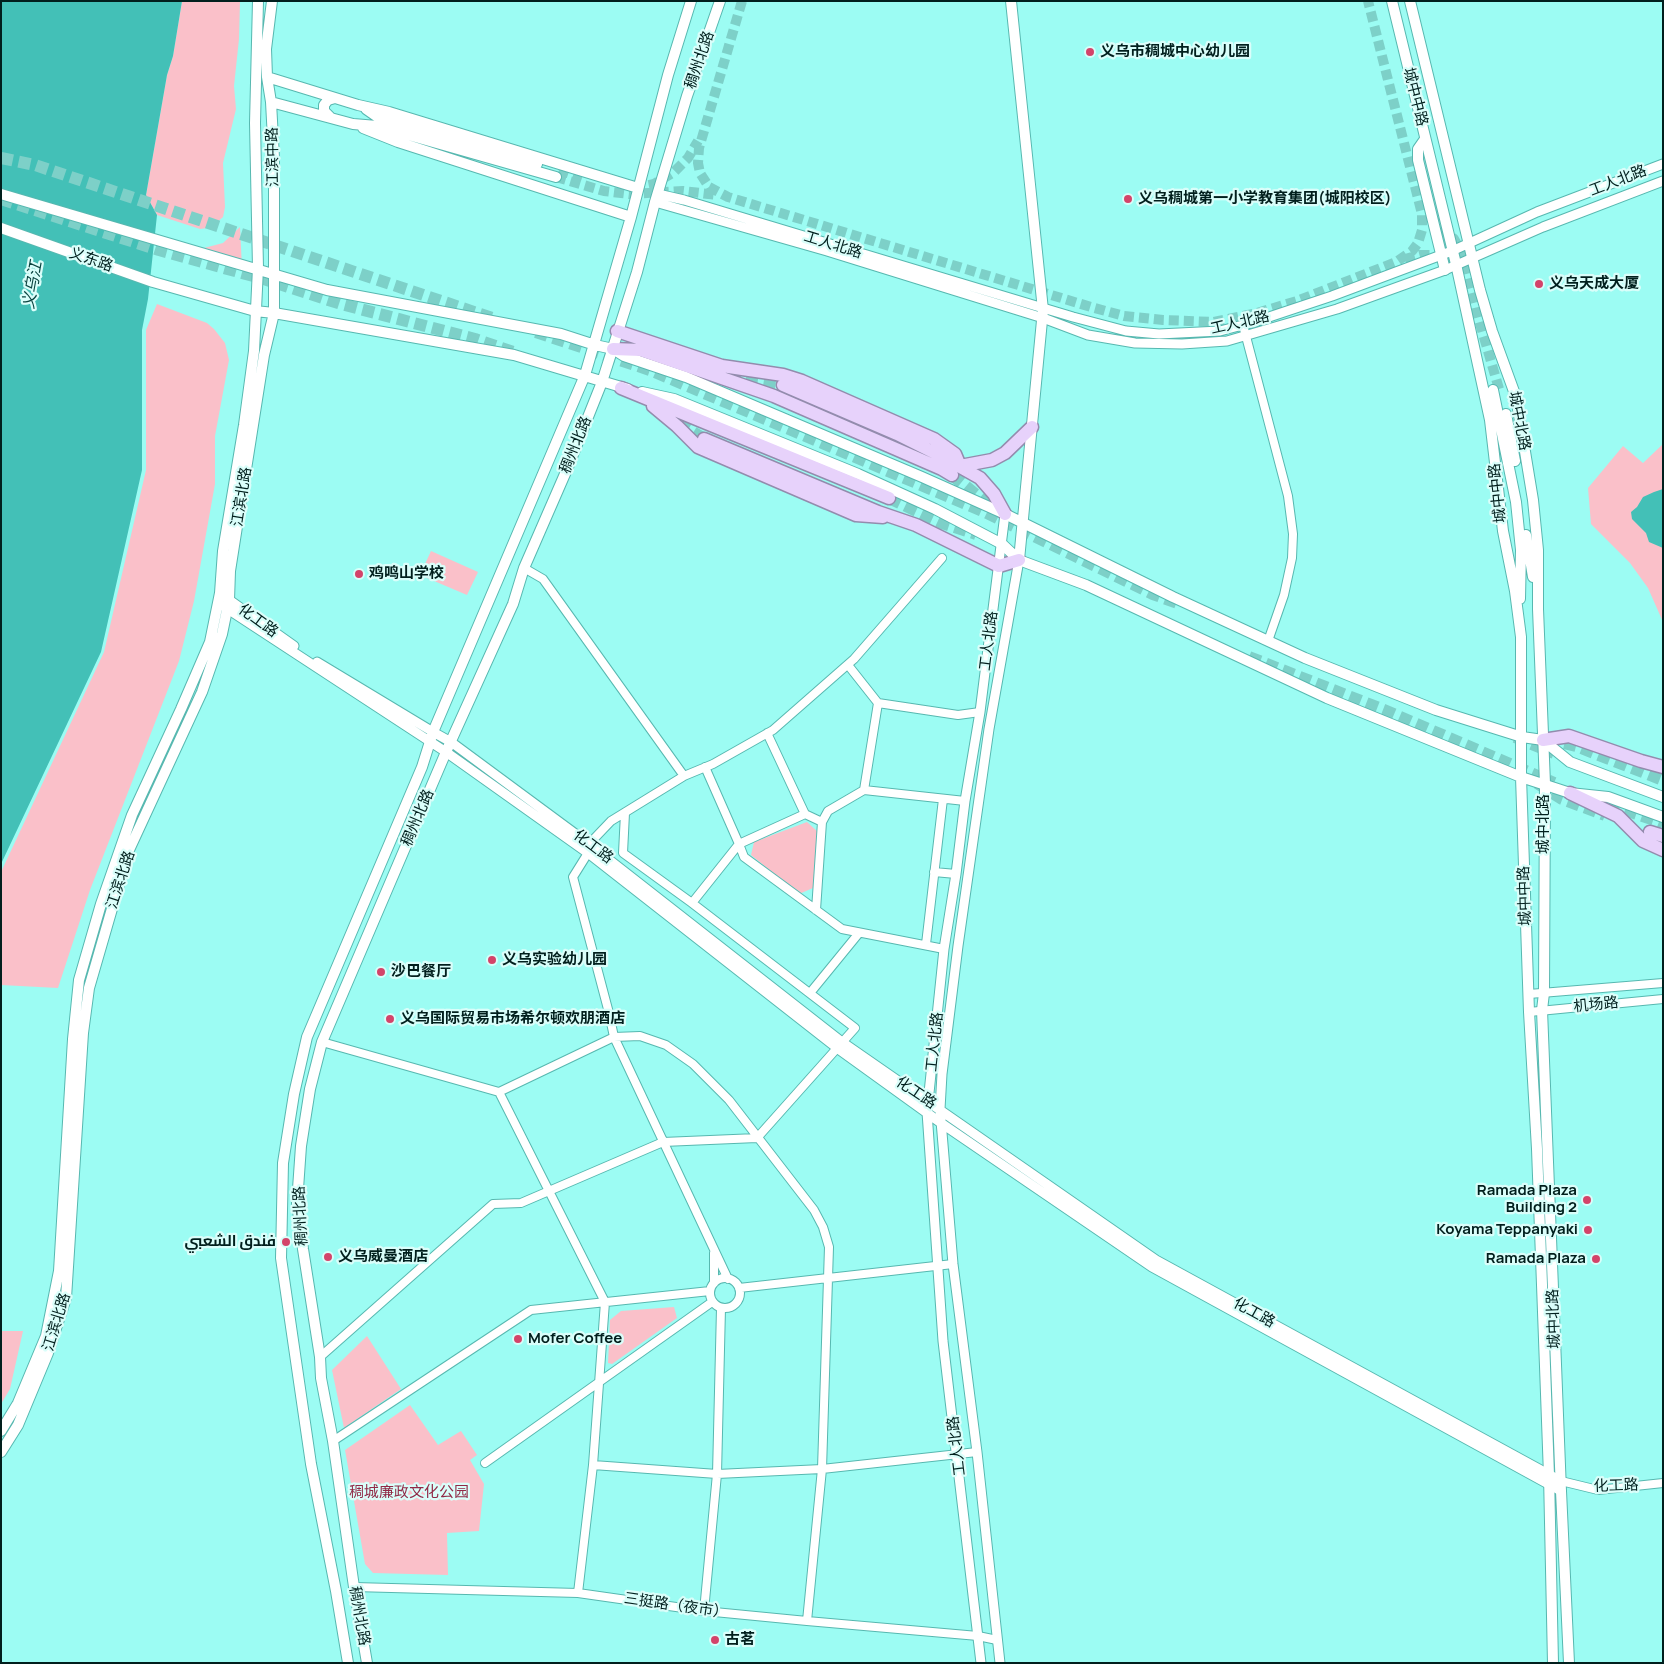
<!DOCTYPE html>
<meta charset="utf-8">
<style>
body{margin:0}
#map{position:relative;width:1664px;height:1664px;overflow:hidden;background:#9cfcf3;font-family:Manrope,sans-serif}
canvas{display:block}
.frame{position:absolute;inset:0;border:2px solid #011f1d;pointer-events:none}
</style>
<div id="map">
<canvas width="1664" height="1664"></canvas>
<div class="frame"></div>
</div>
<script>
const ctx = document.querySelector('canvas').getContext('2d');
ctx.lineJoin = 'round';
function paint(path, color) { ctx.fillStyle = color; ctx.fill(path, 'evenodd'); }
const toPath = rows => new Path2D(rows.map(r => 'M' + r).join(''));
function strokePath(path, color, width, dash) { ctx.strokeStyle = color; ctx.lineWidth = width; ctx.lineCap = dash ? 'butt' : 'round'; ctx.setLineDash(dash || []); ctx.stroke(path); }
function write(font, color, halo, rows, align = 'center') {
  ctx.font = font + ' Manrope,Cairo,"Noto Sans SC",sans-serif'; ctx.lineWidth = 4.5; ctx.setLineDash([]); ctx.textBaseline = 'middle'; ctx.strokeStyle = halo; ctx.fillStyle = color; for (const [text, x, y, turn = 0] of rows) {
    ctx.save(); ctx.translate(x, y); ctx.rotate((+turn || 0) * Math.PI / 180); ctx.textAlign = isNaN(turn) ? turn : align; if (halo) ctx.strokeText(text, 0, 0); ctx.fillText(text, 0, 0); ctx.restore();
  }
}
const green = toPath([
 [182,1,240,1,239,39,234,86,236,109,223,163,225,207,223,217,215,224,207,228,200,229,157,215,146,195,167,75,173,56],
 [240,227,242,268,240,269,204,248,223,243],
 [157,304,207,323,214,329,225,343,229,360,215,436,215,484,194,601,179,661,90,890,58,988,1,985,1,872,104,652,146,470,146,330],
 [1663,444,1663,622,1648,588,1630,563,1591,524,1588,488,1623,446,1643,463],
 [431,551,478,572,467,595,420,575],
 [807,822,818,832,813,888,799,894,751,855,754,842],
 [674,1307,677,1318,612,1364,608,1363,610,1320,621,1311],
 [1,1331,23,1331,10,1389,1,1404],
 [367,1336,401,1389,344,1428,332,1370],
 [410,1405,438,1445,461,1431,477,1455,470,1460,484,1484,479,1531,447,1533,448,1575,373,1573,365,1564,345,1450]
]);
const water = toPath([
 [1,1,182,1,173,56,167,75,146,195,157,215,148,299,142,330,142,470,101,652,1,864],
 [1663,489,1663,548,1649,542,1646,533,1632,519,1631,512,1637,507,1643,497,1654,492]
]);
const secondaryTunnel = toPath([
 [742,1,699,148,698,163,700,173,709,187,728,197,1091,307,1124,316,1163,320,1214,322,1257,313,1297,301,1396,262,1412,251,1418,243,1422,230,1422,214,1368,1],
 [559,170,582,178],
 [556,177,604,191,629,194,683,191,717,195],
 [634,188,654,184,674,172,688,158,698,141],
 [1430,217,1454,239,1462,253,1477,313,1499,389],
 [1405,259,1420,255,1431,255,1447,260,1458,272]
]);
const trunkTunnel = toPath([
 [1,158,35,165,495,319],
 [1,199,159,250,264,279,341,304,475,339,516,353],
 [536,332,650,370,985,512,1153,594,1180,604],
 [728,377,783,385],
 [678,423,704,439],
 [952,475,991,507],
 [889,498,942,523,976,534],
 [1249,657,1384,710,1554,783],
 [1515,737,1554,753],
 [1547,739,1576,746,1663,780],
 [1537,783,1562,799,1605,815],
 [1591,798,1663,823]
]);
const minor = toPath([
 [1243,325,1288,496,1293,534,1292,558,1284,595,1268,641],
 [524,568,543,579,684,776],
 [848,665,878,703,864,790],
 [878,703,958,715,980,712],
 [705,767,739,844,805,814,767,733],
 [805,814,822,822,816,910],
 [822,822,828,811,864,790,965,801],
 [934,872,956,874],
 [692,903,739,844,744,857,842,929,944,949],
 [926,944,943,799],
 [810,993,859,933],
 [1529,994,1663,983],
 [1529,1012,1663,999],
 [322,1042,499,1092,605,1302,593,1465,578,1593],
 [499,1092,614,1037,640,1036,666,1045,693,1064,729,1100,814,1210,823,1227,829,1247,822,1469,807,1621],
 [714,1253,714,1283],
 '710 1293a15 15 0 1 1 30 0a15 15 0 1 1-30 0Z',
 [728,1279,614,1037,609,1013,573,877,588,853,589,844,611,821,684,776,713,764,773,730,854,659,942,558],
 [739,1288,953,1264],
 [320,1357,493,1204,521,1203,663,1142,757,1138,855,1028,692,903,623,853,625,813],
 [333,1441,531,1310,710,1291],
 [485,1463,712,1302],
 [593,1465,717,1474,822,1469,977,1452],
 [1561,1481,1598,1490,1663,1483],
 [354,1587,578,1593,704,1611,807,1621,978,1636,997,1640],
 [704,1611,717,1474,721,1308]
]);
const tertiary = toPath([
 [658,194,684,200,1073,317,1126,331,1159,334,1220,331,1254,322,1332,296,1452,251,1537,212,1663,164],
 [655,202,827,251,1043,318,1088,335,1135,343,1182,344,1227,341,1337,309,1445,270,1543,227,1663,181],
 [225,597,294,646],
 [223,606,446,752,588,853,837,1048,941,1123,1152,1267,1561,1491],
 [317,662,433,732,451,742,589,844,842,1042,1156,1260,1561,1481],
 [981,1663,943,1341,927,1112,944,949,956,874,965,801,980,712,1005,514],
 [1000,1663,977,1452,953,1264,940,1109,942,1074,958,946,989,729,1019,560]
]);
const secondary = toPath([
 [1011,1,1043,310,1019,560],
 [1392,1,1456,264,1490,420,1503,531,1515,591,1521,637,1521,777,1529,1012,1537,1149,1549,1475,1553,1663],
 [1410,1,1480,290,1492,331,1516,397,1533,500,1538,550,1538,609,1545,784,1544,993,1542,1010,1561,1491,1569,1663],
 [267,77,358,105,389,112,638,188],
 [271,102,353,124,377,126,556,177],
 [366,109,376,116,537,164],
 [331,118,324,111,324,105,328,100,335,98],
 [363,128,398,142,631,217],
 [1425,139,1418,149,1418,160,1445,270],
 [1,194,327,290,561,334,595,345,613,349,624,356,686,377,922,477,1005,514,1173,597,1305,658,1436,710,1522,737,1543,740,1570,762,1663,797],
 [1,228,153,282,255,311,274,313,514,355,628,389],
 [1493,390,1516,502,1521,550,1520,599],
 [642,392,674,399,858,474,935,509,1002,544,1019,560,1086,585,1327,698,1521,777,1570,793,1608,797,1663,817],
 [1506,414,1515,461],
 [1526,535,1533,577],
 [1,1431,18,1403,46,1336,59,1271,73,1039,79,980,101,904,132,815,181,709,210,642,220,593,223,551,244,425,254,351,258,268,255,123,258,1],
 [1,1452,18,1425,48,1353,66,1298,83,1033,89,988,129,850,202,692,222,634,229,600,230,571,264,355,274,313,274,158,271,102,267,77,266,49,272,1],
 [348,1663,336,1591,311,1464,281,1258,283,1163,294,1094,307,1037,422,767,433,732,585,375,631,217,668,75,691,1],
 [367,1663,354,1587,333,1441,321,1378,320,1357,303,1249,297,1203,301,1146,310,1089,322,1042,446,752,513,604,524,568,568,467,602,382,637,272,655,202,687,96,720,1]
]);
const trunk = toPath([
 [617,331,722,366,783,375,802,381,934,439,955,454,960,466,992,460,1005,453,1032,427],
 [613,349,641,350,774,396,942,469,952,475],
 [783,385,897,434,939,455,980,478,994,494,1005,514],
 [621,388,889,498],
 [653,406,677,426,698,447,856,515,883,517],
 [704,439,878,512,916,525,999,566,1019,560],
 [1543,740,1569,736,1641,761,1663,767],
 [1570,793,1618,816,1643,841,1663,850],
 [1650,832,1663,836]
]);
const markers = [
 [1090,52,5,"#d3446a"],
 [1128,199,5,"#d3446a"],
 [1539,284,5,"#d3446a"],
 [359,574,5,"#d3446a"],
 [492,960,5,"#d3446a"],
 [381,972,5,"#d3446a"],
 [390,1019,5,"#d3446a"],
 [1587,1200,5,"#d3446a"],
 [1588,1230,5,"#d3446a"],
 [286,1242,5,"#d3446a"],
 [328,1257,5,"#d3446a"],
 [1596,1259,5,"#d3446a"],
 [518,1339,5,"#d3446a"],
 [715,1640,5,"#d3446a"]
];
const poiNames = [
 ["义乌市稠城中心幼儿园",1100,52],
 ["义乌稠城第一小学教育集团(城阳校区)",1138,199],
 ["义乌天成大厦",1549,284],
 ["鸡鸣山学校",369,574],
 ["义乌实验幼儿园",502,960],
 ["沙巴餐厅",391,972],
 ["义乌国际贸易市场希尔顿欢朋酒店",400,1019],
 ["Ramada Plaza",1577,1191,"right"],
 ["Building 2",1577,1208,"right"],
 ["Koyama Teppanyaki",1578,1230,"right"],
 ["فندق الشعبي",276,1242,"right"],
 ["义乌威曼酒店",338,1257],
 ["Ramada Plaza",1586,1259,"right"],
 ["Mofer Coffee",528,1339],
 ["古茗",725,1640]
];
const streetNames = [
 ["稠州北路",700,60,-71],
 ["城中中路",1415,97,76],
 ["江滨中路",273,157,-91],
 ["工人北路",1618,181,-21],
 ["工人北路",833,245,17],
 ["义东路",91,260,19],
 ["工人北路",1240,323,-13],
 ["城中北路",1519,421,79],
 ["稠州北路",576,445,-68],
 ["城中中路",1498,493,-96],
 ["江滨北路",242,497,-81],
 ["化工路",258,621,36],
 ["工人北路",989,641,-83],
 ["稠州北路",418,818,-67],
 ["城中北路",1544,824,-90],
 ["化工路",593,847,37],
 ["江滨北路",121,880,-72],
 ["城中中路",1525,896,-92],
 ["机场路",1596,1005,-6],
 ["工人北路",935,1042,-84],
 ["化工路",916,1093,34],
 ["稠州北路",301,1216,-93],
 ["化工路",1254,1313,29],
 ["城中北路",1554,1319,-92],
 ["江滨北路",57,1322,-73],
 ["工人北路",957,1446,-97],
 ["化工路",1616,1486,-2],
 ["三挺路（夜市）",676,1606,8],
 ["稠州北路",359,1616,80]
];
const parkNames = [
 ["稠城廉政文化公园",409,1493]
];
const waterNames = [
 ["义乌江",33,285,-80]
];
paint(green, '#fac0c9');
paint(water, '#43c0b7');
strokePath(secondaryTunnel, '#7dd0c8', 10, [10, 5]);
strokePath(trunkTunnel, '#7dd0c8', 12, [12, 6]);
strokePath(minor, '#57b8b0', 10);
strokePath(tertiary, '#57b8b0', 11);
strokePath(secondary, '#57b8b0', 12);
strokePath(trunk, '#938cad', 15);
strokePath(minor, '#fff', 8);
strokePath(tertiary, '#fff', 9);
strokePath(secondary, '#fff', 10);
strokePath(trunk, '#e7d2fb', 12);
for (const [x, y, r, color] of markers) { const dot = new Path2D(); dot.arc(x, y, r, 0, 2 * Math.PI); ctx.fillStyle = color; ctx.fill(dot); strokePath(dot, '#dafefa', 2); }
write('bold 15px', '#011f1d', '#dafefa', poiNames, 'left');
write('15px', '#011f1d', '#dafefa', streetNames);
write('15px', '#912946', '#dafefa', parkNames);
write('italic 16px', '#0b4440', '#dafefa', waterNames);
</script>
